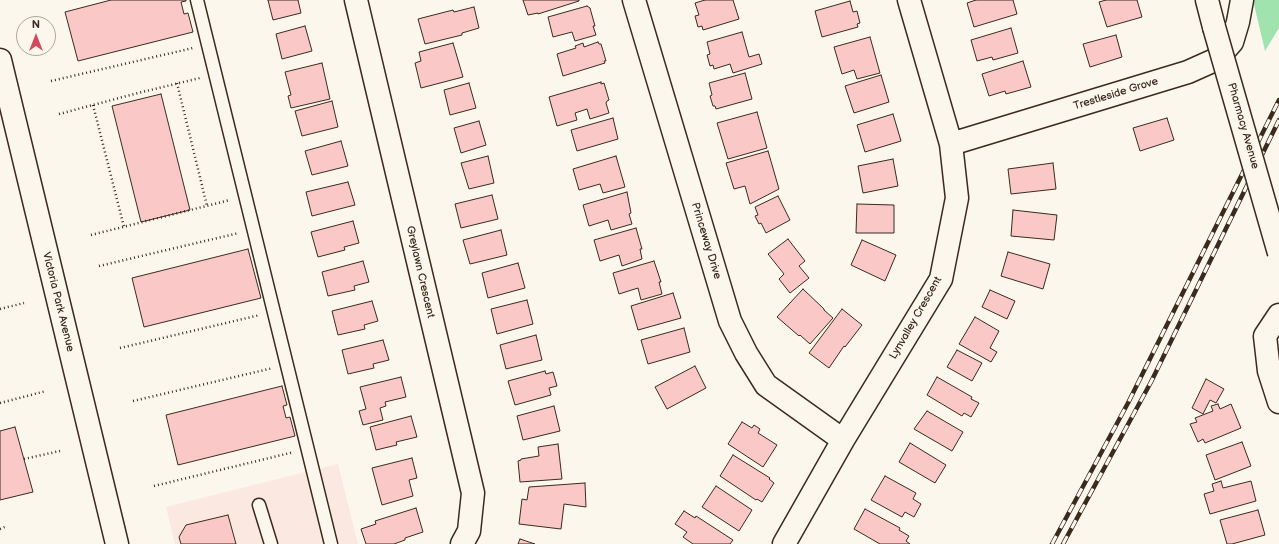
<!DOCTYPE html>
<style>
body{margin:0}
#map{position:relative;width:1279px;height:544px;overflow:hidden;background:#fbf7ec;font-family:"Balsamiq Sans",sans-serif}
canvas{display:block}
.north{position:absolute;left:16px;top:16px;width:40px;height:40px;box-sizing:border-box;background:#fbf7ec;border:1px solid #aea59a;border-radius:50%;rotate:0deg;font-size:11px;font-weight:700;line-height:16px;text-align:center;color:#3b2a1e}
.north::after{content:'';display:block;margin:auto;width:14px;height:18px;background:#d1495b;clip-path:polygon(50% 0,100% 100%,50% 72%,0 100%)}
</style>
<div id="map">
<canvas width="1279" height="544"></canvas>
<div class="north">N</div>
</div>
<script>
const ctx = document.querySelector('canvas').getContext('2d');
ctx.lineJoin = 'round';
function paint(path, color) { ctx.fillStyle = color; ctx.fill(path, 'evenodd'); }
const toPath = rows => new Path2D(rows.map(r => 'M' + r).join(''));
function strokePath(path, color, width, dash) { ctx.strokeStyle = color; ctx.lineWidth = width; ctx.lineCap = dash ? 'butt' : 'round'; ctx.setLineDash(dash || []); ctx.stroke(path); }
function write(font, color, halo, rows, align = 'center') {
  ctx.font = font + ' "Balsamiq Sans",sans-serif'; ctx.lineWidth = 3.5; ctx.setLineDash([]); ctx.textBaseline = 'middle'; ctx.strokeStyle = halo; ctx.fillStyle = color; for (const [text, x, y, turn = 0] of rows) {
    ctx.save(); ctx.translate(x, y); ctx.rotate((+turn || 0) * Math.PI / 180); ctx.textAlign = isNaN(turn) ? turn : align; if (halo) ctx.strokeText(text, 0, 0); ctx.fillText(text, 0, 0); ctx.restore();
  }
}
const built = toPath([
 [338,464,358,544,175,544,166,507]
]);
const green = toPath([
 [1253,0,1279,0,1279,28,1265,51]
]);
const building = toPath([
 [111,0,186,0,186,1,181,2,184,14,188,13,193,32,78,61,65,12,111,0],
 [268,0,298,0,301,13,273,20,268,0],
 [523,0,579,0,579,1,538,14,538,13,528,15,523,0],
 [705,0,733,0,739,19,703,30,702,26,698,27,695,16,699,15,695,3,705,0],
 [976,0,1013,0,1017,14,974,27,967,3,976,0],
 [1106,0,1137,0,1142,17,1107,27,1099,2,1106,0],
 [850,1,853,12,857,11,860,23,857,24,858,27,822,37,815,11,850,1],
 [587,6,590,8,595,26,593,26,596,35,575,41,572,32,553,37,548,17,587,6],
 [474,7,479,28,462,33,462,35,425,44,418,19,453,10,454,12,474,7],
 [305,26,312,51,282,59,276,34,305,26],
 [1011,28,1018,53,993,60,992,57,977,61,971,40,1011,28],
 [742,32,749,57,759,54,762,64,733,73,730,64,714,69,713,65,710,66,707,55,710,54,707,42,742,32],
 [1116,35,1122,57,1090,67,1083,44,1116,35],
 [870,37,880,73,857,79,854,70,842,74,834,47,870,37],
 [598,42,599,44,601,44,606,61,604,61,605,63,563,76,557,54,576,48,575,46,583,43,584,47,598,42],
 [453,43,463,77,421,88,415,63,421,61,419,52,453,43],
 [1023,61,1031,87,1006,94,1005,91,989,96,982,74,1023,61],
 [322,63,330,99,291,108,288,96,291,95,285,72,322,63],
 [745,73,752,99,716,109,715,106,713,106,710,96,712,95,709,83,745,73],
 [881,75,889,102,854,113,845,86,881,75],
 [601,82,601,84,604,83,609,100,607,101,606,103,609,113,590,119,587,109,575,113,577,120,557,126,549,97,601,82],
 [469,83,476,108,450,115,444,90,469,83],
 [161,94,190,210,141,222,112,106,161,94],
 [332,101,338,127,302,136,295,111,332,101],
 [757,112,767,148,728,159,717,123,757,112],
 [893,114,901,141,865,152,857,125,893,114],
 [613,118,618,139,577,151,571,130,613,118],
 [1167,118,1174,140,1140,151,1133,128,1167,118],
 [479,121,486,145,461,153,454,128,479,121],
 [341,141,348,166,312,175,305,151,341,141],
 [768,151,779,189,750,204,745,186,734,189,726,163,768,151],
 [488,156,494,183,469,189,461,163,488,156],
 [616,156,625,187,603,193,600,184,579,190,573,169,616,156],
 [893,159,898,186,863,193,858,166,893,159],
 [1053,163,1056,189,1011,194,1008,169,1053,163],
 [348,182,355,205,312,216,306,192,348,182],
 [627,192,631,213,629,214,632,224,611,230,608,220,589,226,583,205,627,192],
 [492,195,498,219,461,228,455,204,492,195],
 [778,196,790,220,766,233,761,223,759,224,755,216,758,215,755,207,778,196],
 [857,204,894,205,894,233,856,233,857,204],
 [1013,210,1057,215,1054,240,1011,236,1013,210],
 [353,221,359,243,344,247,345,250,318,257,311,232,353,221],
 [636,228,642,249,640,249,642,259,622,266,619,255,600,261,594,240,636,228],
 [501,230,507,255,470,264,463,240,501,230],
 [788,239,805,261,799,266,809,278,790,293,779,279,784,274,768,254,788,239],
 [862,240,896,255,885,281,851,265,862,240],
 [248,249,261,298,144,327,132,278,248,249],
 [1008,252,1050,264,1043,289,1001,276,1008,252],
 [363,261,369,282,354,286,355,290,328,296,322,272,363,261],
 [654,261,661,282,659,282,662,294,641,300,638,288,619,294,613,273,654,261],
 [518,263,525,288,488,298,482,273,518,263],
 [803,289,824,309,824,310,833,318,810,344,800,335,799,336,777,317,803,289],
 [990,290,1015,301,1007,319,982,307,990,290],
 [673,293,681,318,638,330,631,306,673,293],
 [527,300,533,324,497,334,491,309,527,300],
 [372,301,378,321,364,325,365,329,338,335,332,311,372,301],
 [842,309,862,325,845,347,844,346,829,368,809,353,842,309],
 [975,317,999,331,990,348,997,352,991,362,959,344,975,317],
 [684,328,690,352,648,364,641,340,684,328],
 [536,335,542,360,506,369,500,345,536,335],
 [383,340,389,360,373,364,374,368,348,374,342,350,383,340],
 [957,350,982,363,972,381,947,367,957,350],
 [695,366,706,388,667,409,655,387,695,366],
 [545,371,546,374,553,372,557,386,549,388,551,395,515,405,508,381,545,371],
 [401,377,406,397,385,402,386,406,380,408,383,420,363,425,359,411,366,409,360,387,401,377],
 [937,377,972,397,971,399,979,403,971,417,964,413,962,416,927,395,937,377],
 [1206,379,1224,389,1216,403,1210,400,1203,414,1192,408,1206,379],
 [282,386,287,405,283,406,286,418,290,417,295,436,178,465,166,415,282,386],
 [1218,404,1220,409,1231,404,1241,428,1205,443,1203,439,1198,442,1190,424,1197,422,1195,418,1213,411,1211,406,1218,404],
 [554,406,560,431,523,440,517,416,554,406],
 [927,411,963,432,952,451,914,429,927,411],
 [411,416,417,437,396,442,397,445,376,450,370,427,411,416],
 [742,422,752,428,754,425,760,429,758,433,777,445,763,467,728,444,742,422],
 [15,427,33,492,0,500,0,431,15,427],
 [1242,442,1251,466,1215,480,1206,455,1242,442],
 [910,443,946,465,935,483,899,462,910,443],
 [558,444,562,479,520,482,518,461,521,460,521,459,539,456,538,447,558,444],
 [733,455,770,478,769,479,774,483,762,502,757,499,756,500,720,476,733,455],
 [412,458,417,478,409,480,413,496,382,505,372,468,412,458],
 [885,476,916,493,913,499,921,504,914,517,905,512,902,517,871,500,885,476],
 [1221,481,1223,488,1251,481,1256,501,1210,514,1204,494,1214,491,1212,484,1221,481],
 [585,483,586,507,564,504,561,529,519,524,522,499,527,500,529,487,585,483],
 [716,486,752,510,739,531,702,507,716,486],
 [416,508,423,532,405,538,405,540,394,544,366,544,361,529,376,524,375,521,416,508],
 [865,509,900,528,899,530,909,536,906,541,910,544,880,544,854,529,865,509],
 [1258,510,1265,535,1232,544,1227,544,1220,520,1258,510],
 [684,511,695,518,696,516,733,540,730,544,693,544,683,537,687,532,675,524,684,511],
 [228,515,236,544,181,544,179,537,186,525,228,515],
 [520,539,535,544,518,544,520,539]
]);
const path = toPath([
 [51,81,193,48],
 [177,83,207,206],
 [93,105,124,227],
 [59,114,138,93,200,78],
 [91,235,230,200],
 [99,266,239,233],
 [0,309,24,303],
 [120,348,260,315],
 [133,401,273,368],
 [0,403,46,391],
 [24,459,60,451],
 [154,486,294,452],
 [0,529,7,526]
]);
const lane = toPath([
 [197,0,331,544],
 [259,505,271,544]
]);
const street = toPath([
 [356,0,473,493,469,531,462,544],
 [634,0,730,321,746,353,766,385,843,440],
 [951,144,1188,72,1217,59,1232,42,1238,22,1242,0],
 [1279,315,1265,336,1269,371,1279,402],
 [784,544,843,440,941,279,957,198,951,144,909,0]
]);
const secondary = toPath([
 [1207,0,1214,27],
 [0,60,117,544]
]);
const rail = toPath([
 [1052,544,1128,403,1279,100],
 [1063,544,1151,382,1279,120]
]);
const secondaryBridge = toPath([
 [1214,27,1279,253]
]);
const streetNames = [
 ["Trestleside Grove",1116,94,-17],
 ["Pharmacy Avenue",1243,126,74],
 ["Princeway Drive",706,241,73],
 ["Greylawn Crescent",420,272,77],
 ["Victoria Park Avenue",58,302,76],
 ["Lynvalley Crescent",916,318,-60]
];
paint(built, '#fbe9e1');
paint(green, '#a0e3ae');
paint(building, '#fac9c7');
strokePath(building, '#3b2a1e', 1);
strokePath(lane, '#3b2a1e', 15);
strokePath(street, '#3b2a1e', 25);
strokePath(secondary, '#3b2a1e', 25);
strokePath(path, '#3b2a1e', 2.5, [1, 3]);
strokePath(lane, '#fbf7ec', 12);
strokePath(street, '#fbf7ec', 22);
strokePath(secondary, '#fbf7ec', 22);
strokePath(rail, '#3b2a1e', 4.5);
strokePath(rail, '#fbf7ec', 3, [9]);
strokePath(secondaryBridge, '#3b2a1e', 25, []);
strokePath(secondaryBridge, '#fbf7ec', 22);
write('11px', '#3b2a1e', '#fbf7ec', streetNames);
</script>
